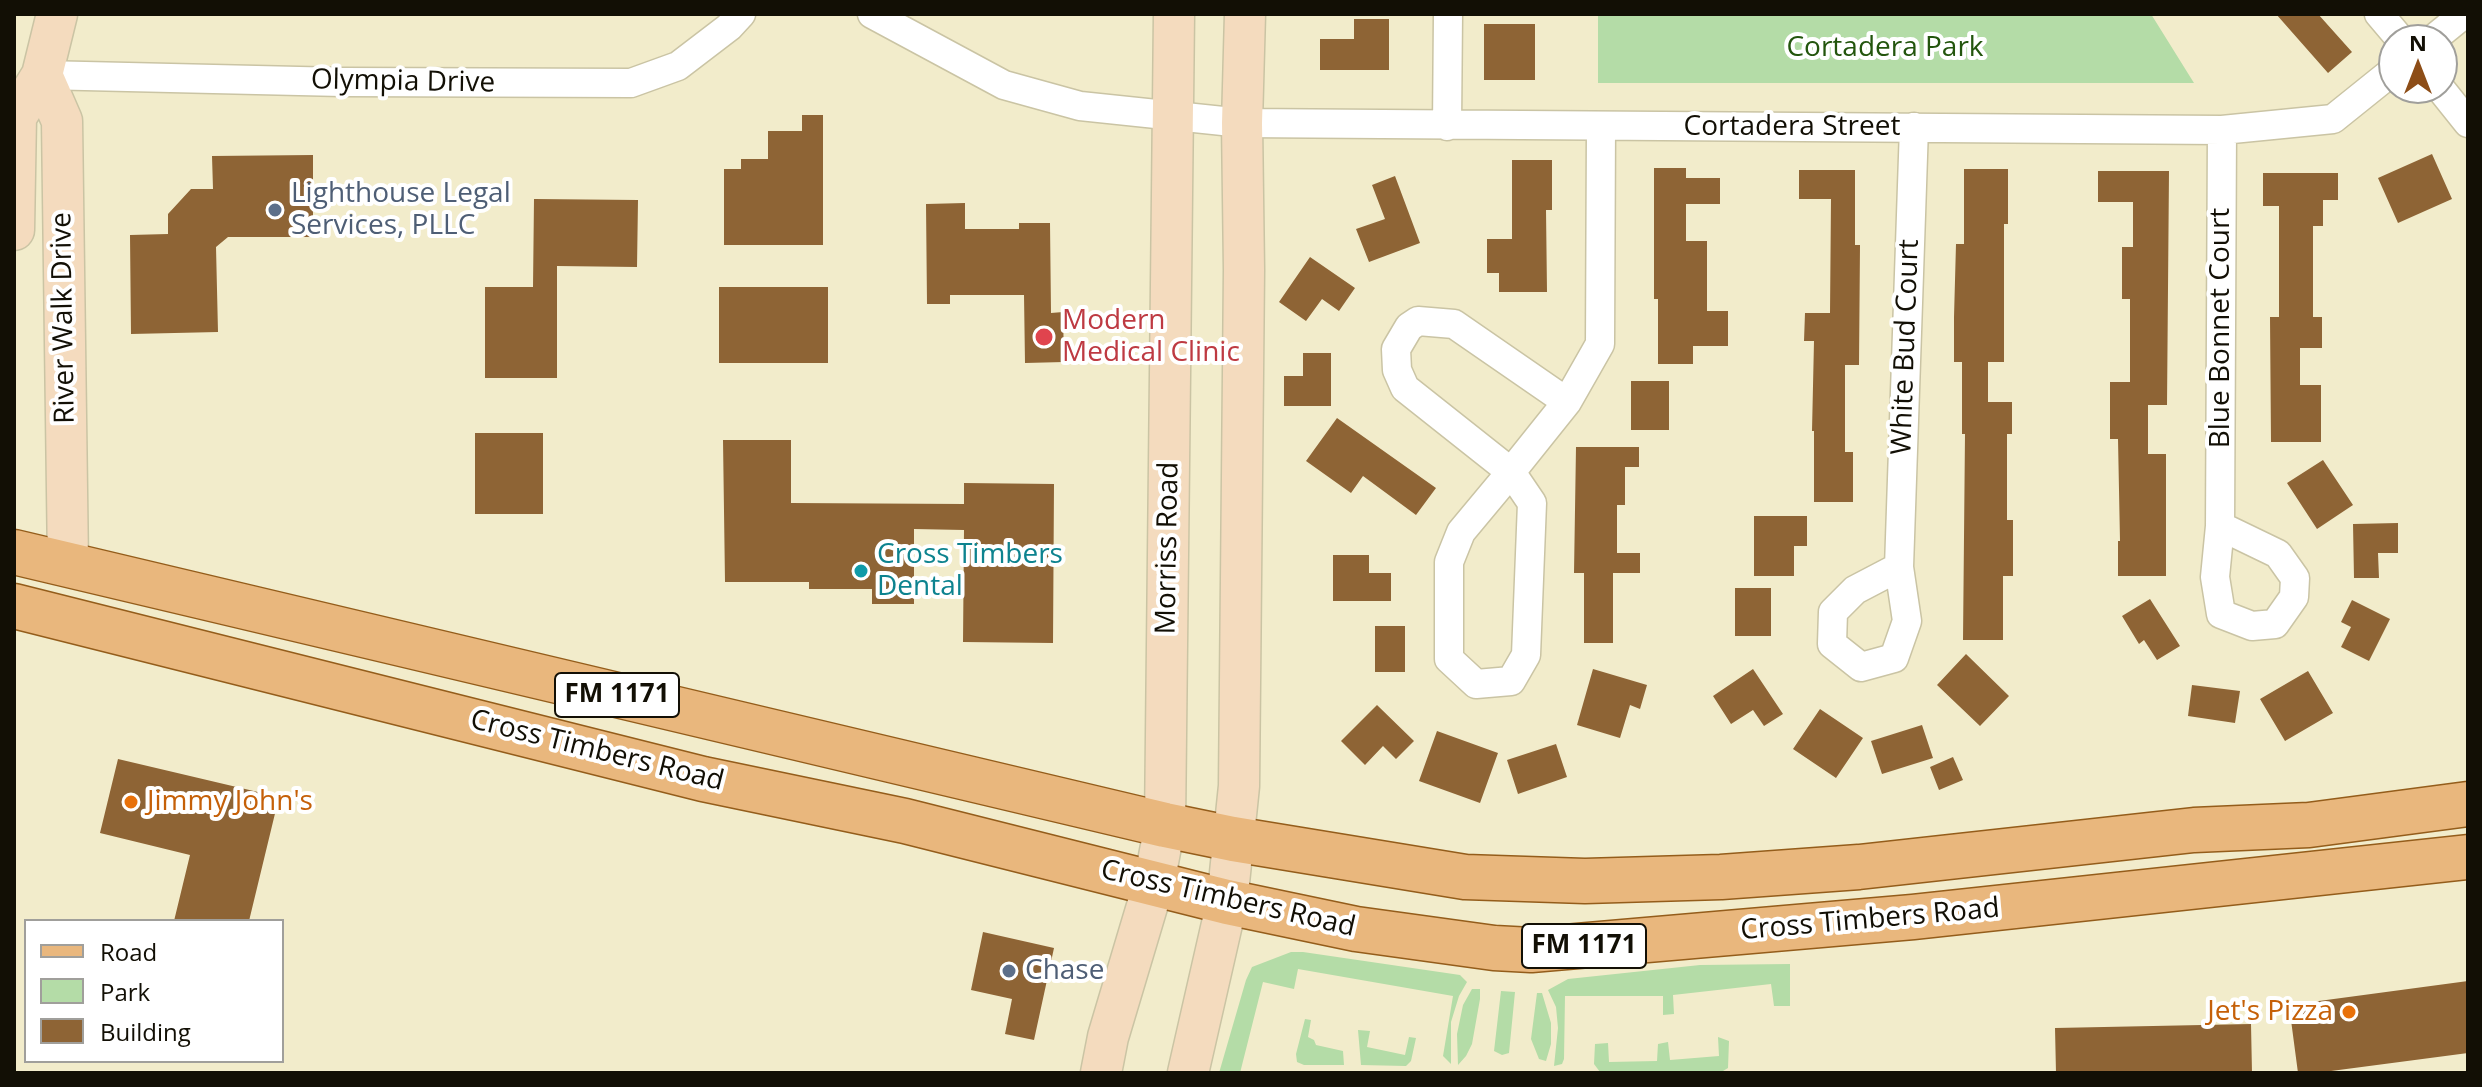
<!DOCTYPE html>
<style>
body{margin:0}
#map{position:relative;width:2482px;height:1087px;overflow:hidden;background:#f2eccb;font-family:"Open Sans",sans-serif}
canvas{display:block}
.frame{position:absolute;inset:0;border:16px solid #120f05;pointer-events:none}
.legend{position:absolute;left:24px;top:919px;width:260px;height:144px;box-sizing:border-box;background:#fff;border:2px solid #a09f9b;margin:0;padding:10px 14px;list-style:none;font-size:24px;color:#120f05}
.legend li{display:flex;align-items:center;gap:16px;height:40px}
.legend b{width:40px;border:2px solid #a09f9b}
.north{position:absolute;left:2378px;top:24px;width:80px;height:80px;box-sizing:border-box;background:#fff;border:2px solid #a09f9b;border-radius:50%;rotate:0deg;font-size:22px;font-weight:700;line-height:32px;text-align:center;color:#120f05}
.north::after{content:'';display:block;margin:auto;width:28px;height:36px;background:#8d4d17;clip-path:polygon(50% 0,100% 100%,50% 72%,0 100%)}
</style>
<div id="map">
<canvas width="2482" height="1087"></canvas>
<div class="frame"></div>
<ul class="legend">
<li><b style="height:10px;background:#e9b77d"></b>Road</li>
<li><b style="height:22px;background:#b4dca7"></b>Park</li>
<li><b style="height:22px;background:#8e6435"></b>Building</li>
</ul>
<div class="north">N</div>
</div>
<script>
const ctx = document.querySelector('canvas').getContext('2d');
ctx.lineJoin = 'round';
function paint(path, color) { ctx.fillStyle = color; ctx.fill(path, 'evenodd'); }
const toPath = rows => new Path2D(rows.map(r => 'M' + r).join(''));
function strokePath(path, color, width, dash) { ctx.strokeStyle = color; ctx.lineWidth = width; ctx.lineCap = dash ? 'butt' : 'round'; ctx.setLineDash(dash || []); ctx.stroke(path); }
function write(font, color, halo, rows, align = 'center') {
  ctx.font = font + ' "Open Sans",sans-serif'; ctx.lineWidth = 8; ctx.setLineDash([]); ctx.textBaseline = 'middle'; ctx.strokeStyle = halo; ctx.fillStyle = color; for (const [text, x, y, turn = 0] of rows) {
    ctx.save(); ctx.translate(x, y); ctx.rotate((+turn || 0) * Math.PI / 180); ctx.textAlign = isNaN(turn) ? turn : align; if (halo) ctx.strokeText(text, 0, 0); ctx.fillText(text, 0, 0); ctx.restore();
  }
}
const green = toPath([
 [1598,14,2151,14,2194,83,1598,83],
 [1291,952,1303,952,1460,975,1467,982,1459,996,1451,1022,1451,1064,1443,1056,1453,996,1298,969,1294,989,1263,982,1240,1073,1219,1073,1246,980,1252,967],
 [1790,964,1790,1006,1774,1006,1771,984,1673,995,1674,1014,1663,1015,1663,996,1565,996,1564,1059,1562,1064,1554,1066,1558,1028,1556,1007,1548,990,1568,979,1700,965],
 [1472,989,1480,989,1480,999,1472,1044,1466,1056,1458,1065,1457,1034,1463,1005],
 [1501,991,1515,992,1509,1053,1502,1055,1494,1051],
 [1537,993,1542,993,1551,1023,1551,1044,1546,1061,1539,1059,1531,1039],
 [1305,1019,1311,1020,1308,1037,1314,1040,1316,1045,1343,1051,1344,1065,1304,1065,1297,1062,1296,1054],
 [1358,1030,1370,1031,1367,1047,1405,1055,1409,1037,1416,1038,1411,1061,1406,1066,1361,1065],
 [1718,1037,1729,1041,1728,1068,1723,1071,1600,1072,1594,1064,1595,1044,1608,1043,1609,1062,1657,1061,1658,1044,1668,1042,1670,1060,1719,1056]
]);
const building = toPath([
 [2276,14,2318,14,2352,52,2328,73],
 [1354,19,1389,19,1389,70,1320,70,1320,39,1354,39],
 [1484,24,1535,24,1535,80,1484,80],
 [802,115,823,115,823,245,724,245,724,169,741,169,741,159,768,159,768,131,802,131],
 [2432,154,2452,199,2398,223,2378,178],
 [313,155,313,237,228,237,216,247,218,332,131,334,130,235,168,234,168,214,191,189,213,189,212,156],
 [1512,160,1552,160,1552,210,1546,210,1547,292,1499,292,1499,273,1487,273,1487,239,1512,239],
 [1654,168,1686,168,1686,178,1720,178,1720,204,1686,204,1686,241,1707,241,1707,311,1728,311,1728,346,1693,346,1693,364,1658,364,1658,299,1654,299],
 [1964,169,2008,169,2008,224,2004,224,2004,362,1988,362,1988,402,2012,402,2012,434,2007,434,2007,520,2013,520,2013,576,2003,576,2003,640,1963,640,1965,434,1962,434,1962,362,1954,362,1954,317,1956,244,1964,244],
 [1799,170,1855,170,1855,245,1860,245,1859,365,1845,365,1845,452,1853,452,1853,502,1814,502,1814,431,1812,431,1814,341,1804,341,1805,313,1830,313,1831,199,1799,199],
 [2098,171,2169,171,2167,405,2148,405,2148,454,2166,454,2166,576,2118,576,2118,541,2120,541,2118,439,2110,439,2110,382,2130,382,2130,299,2122,299,2122,247,2133,247,2133,202,2098,202],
 [2263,173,2338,173,2338,200,2323,200,2323,226,2313,226,2313,317,2322,317,2322,348,2300,348,2300,385,2321,385,2321,442,2271,442,2270,317,2279,317,2279,206,2263,206],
 [1395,176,1420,243,1369,262,1356,229,1385,219,1372,185],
 [534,199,638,200,637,267,557,266,557,378,485,378,485,287,533,287],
 [965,203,965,229,1019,229,1019,223,1050,223,1051,313,1063,312,1064,362,1025,363,1024,295,950,295,950,304,927,304,926,204],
 [1310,257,1355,288,1339,311,1322,299,1306,321,1279,302],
 [719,287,828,287,828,363,719,363],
 [1303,353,1331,353,1331,406,1284,406,1284,376,1303,376],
 [1631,381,1669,381,1669,430,1631,430],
 [1337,418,1436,488,1416,515,1363,476,1351,493,1306,461],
 [475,433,543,433,543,514,475,514],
 [723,440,791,440,791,503,964,504,964,483,1054,484,1053,643,963,642,964,530,914,529,914,604,872,604,872,589,809,589,809,582,725,582],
 [1576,447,1639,447,1639,467,1625,467,1625,505,1617,505,1617,553,1640,553,1640,573,1613,573,1613,643,1584,643,1584,573,1574,573],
 [2323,460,2353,505,2317,529,2287,483],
 [1754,516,1807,516,1807,546,1794,546,1794,576,1754,576],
 [2398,523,2398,553,2378,553,2379,578,2354,578,2353,524],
 [1333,555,1369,555,1369,573,1391,573,1391,601,1333,601],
 [1735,588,1771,588,1771,636,1735,636],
 [2150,599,2180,646,2157,660,2144,640,2139,644,2122,616],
 [2352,600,2390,619,2369,661,2341,647,2351,627,2341,622],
 [1375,626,1405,626,1405,672,1375,672],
 [1966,654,2009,696,1980,726,1937,685],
 [1593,669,1647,685,1640,709,1630,705,1620,738,1577,725],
 [1753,669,1783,714,1764,726,1753,710,1731,724,1713,696],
 [2308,671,2333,713,2285,741,2260,699],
 [2192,685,2240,691,2235,723,2188,716],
 [1377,705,1414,741,1396,759,1383,746,1365,765,1341,741],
 [1820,709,1863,738,1836,778,1793,749],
 [1922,725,1933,758,1882,774,1871,741],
 [1437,731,1498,753,1480,803,1419,781],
 [1556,744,1567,777,1518,794,1507,760],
 [1953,757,1963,780,1939,790,1930,767],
 [118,759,279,797,249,921,174,921,190,855,100,833],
 [983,932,1054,948,1034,1040,1005,1034,1012,999,971,990],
 [2468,981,2468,1053,2316,1073,2298,1073,2289,1005],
 [2251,1024,2252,1073,2056,1073,2055,1028]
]);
const street = toPath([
 [872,14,1004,85,1080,106,1242,123,2222,130,2333,119,2394,70],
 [2379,14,2401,40],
 [2432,40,2464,14],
 [42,75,342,82,631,83,678,66,729,27,741,14],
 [2440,88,2468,123],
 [1447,126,1448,14],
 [1567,402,1454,324,1418,321,1409,327,1396,349,1397,370,1405,388,1511,472,1567,402,1600,344,1601,126],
 [1511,472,1532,503,1526,655,1511,681,1476,684,1449,659,1449,562,1461,532,1511,472],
 [2220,526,2222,130],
 [2220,526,2278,554,2295,578,2294,597,2275,624,2252,626,2221,614,2215,577,2220,526],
 [1899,567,1907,621,1894,658,1861,667,1832,644,1833,612,1855,590,1899,567,1914,127]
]);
const secondary = toPath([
 [42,75,62,121,68,564],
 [14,230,16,117,42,75,57,14],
 [1101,1073,1108,1037,1154,883,1165,825,1174,14],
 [1188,1073,1227,902,1239,786,1244,270,1242,123,1245,14]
]);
const primary = toPath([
 [14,552,1165,825,1233,839,1465,877,1585,881,1721,877,1859,867,2194,830,2309,825,2468,804],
 [14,606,703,779,905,821,1227,902,1356,929,1494,948,1531,950,1913,917,2468,857]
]);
const markers = [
 [275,210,8,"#5c6f8a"],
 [1044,337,10,"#e0444e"],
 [861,571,8,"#0f9aa8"],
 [131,802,8,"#e8710a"],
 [1009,971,8,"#5c6f8a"],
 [2349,1012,8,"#e8710a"]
];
const shields = [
 [617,695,124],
 [1584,946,124]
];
const shieldNames = [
 ["FM 1171",617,695],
 ["FM 1171",1584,946]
];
const parkNames = [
 ["Cortadera Park",1885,48]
];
const streetNames = [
 ["Olympia Drive",403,82,1],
 ["Cortadera Street",1792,127],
 ["River Walk Drive",64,318,-91],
 ["Blue Bonnet Court",2221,328,-90],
 ["White Bud Court",1906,347,-88],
 ["Morriss Road",1168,548,-89],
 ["Cross Timbers Road",597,751,14],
 ["Cross Timbers Road",1228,899,13],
 ["Cross Timbers Road",1870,920,-5]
];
const serviceNames = [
 ["Lighthouse Legal",291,194],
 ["Services, PLLC",291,226],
 ["Chase",1025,971]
];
const healthNames = [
 ["Modern",1062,321],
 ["Medical Clinic",1062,353]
];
const cultureNames = [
 ["Cross Timbers",877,555],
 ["Dental",877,587]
];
const foodNames = [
 ["Jimmy John's",147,802],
 ["Jet's Pizza",2333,1012,"right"]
];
paint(green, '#b4dca7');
paint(building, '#8e6435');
strokePath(street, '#cac4a4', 31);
strokePath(secondary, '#cac4a4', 43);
strokePath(primary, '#945d1b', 47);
strokePath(street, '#fff', 28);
strokePath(secondary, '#f4dbbe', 40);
strokePath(primary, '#e9b77d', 44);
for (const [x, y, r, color] of markers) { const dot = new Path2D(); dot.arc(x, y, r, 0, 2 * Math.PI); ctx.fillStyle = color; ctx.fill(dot); strokePath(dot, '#fff', 3); }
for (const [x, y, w] of shields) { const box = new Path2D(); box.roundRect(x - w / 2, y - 22, w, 44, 6); ctx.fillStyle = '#fff'; ctx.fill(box); strokePath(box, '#120f05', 2); }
write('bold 26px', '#120f05', null, shieldNames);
write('28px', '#23550d', '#fff', parkNames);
write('28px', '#120f05', '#fff', streetNames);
write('28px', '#4e5e75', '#fff', serviceNames, 'left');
write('28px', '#be3a42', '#fff', healthNames, 'left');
write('28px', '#0d838f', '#fff', cultureNames, 'left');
write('28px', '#c56008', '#fff', foodNames, 'left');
</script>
